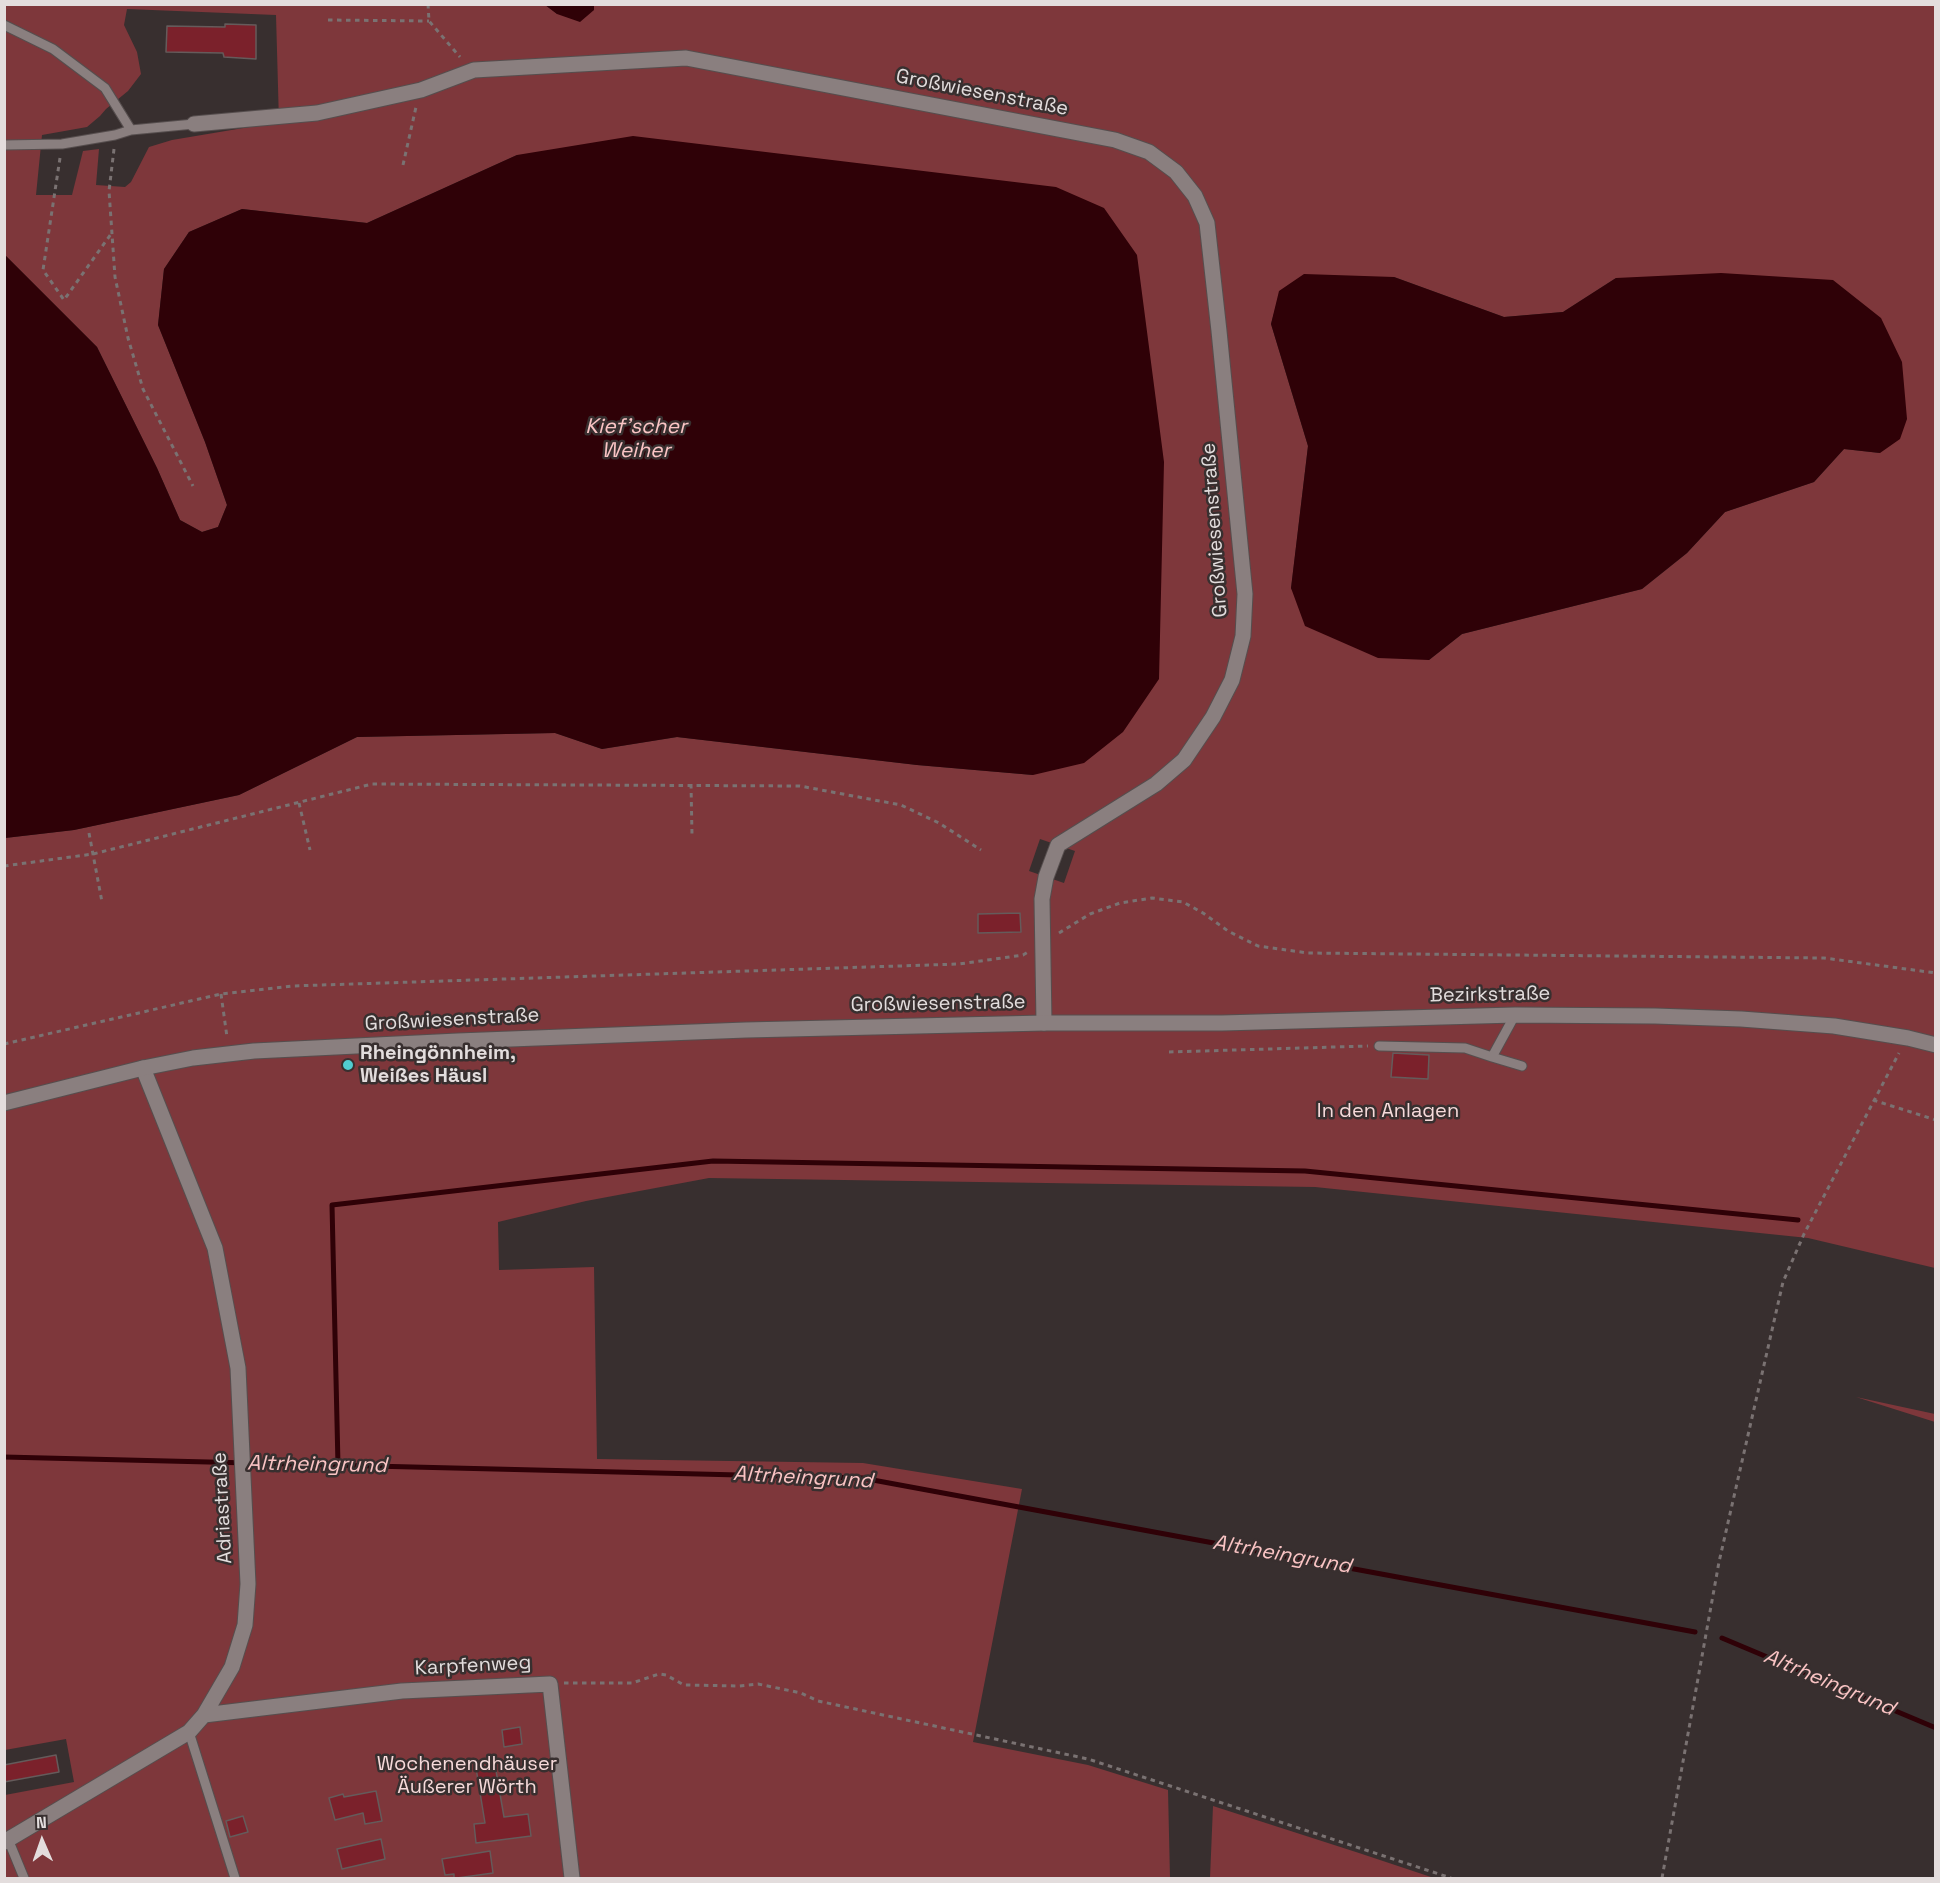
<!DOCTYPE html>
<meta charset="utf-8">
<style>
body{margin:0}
#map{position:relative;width:1940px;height:1883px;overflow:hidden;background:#382f2f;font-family:"Space Grotesk",sans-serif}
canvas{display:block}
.frame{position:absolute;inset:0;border:6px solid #e3dddd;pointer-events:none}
.north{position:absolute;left:12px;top:1811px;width:60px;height:60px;-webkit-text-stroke:4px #382f2f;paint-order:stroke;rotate:358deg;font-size:16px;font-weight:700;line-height:24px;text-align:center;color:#e3dddd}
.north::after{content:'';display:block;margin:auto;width:21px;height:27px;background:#e3dddd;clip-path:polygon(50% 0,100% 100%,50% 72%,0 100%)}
</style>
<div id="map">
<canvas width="1940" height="1883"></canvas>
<div class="frame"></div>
<div class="north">N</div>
</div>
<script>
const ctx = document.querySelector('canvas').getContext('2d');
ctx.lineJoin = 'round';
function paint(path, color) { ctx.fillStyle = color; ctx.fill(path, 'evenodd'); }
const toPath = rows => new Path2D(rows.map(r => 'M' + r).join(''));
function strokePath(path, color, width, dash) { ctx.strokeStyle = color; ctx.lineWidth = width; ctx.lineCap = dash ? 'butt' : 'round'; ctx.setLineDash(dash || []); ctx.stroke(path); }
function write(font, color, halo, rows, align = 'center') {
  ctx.font = font + ' "Space Grotesk",sans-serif'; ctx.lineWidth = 5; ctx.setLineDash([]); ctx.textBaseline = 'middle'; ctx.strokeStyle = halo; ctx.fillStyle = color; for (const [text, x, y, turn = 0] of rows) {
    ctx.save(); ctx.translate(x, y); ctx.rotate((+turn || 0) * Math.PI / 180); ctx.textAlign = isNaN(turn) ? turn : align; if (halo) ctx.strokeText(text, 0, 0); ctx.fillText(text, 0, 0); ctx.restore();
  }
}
const green = toPath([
 [545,4,557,14,594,10,594,4,1935,5,1935,1268,1808,1238,1315,1187,709,1178,586,1201,498,1222,499,1270,594,1267,597,1459,863,1463,1022,1489,973,1742,1088,1765,1168,1790,1170,1878,5,1878,5,1795,74,1782,66,1739,5,1750,5,838,74,830,239,795,357,737,555,733,602,749,677,737,917,765,1033,775,517,155,367,223,242,209,189,232,164,269,158,325,205,442,227,505,218,527,202,532,180,520,157,468,97,347,5,255,5,5],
 [127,9,276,15,279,122,172,140,149,147,131,182,125,187,96,185,99,149,83,151,72,195,36,195,42,135,87,127,100,116,106,109,128,91,141,74,137,52,124,25],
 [1394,277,1504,317,1563,312,1616,278,1880,453,1844,449,1814,482,1725,512,1687,553,1642,589,1462,634,1429,660,1291,589,1308,446,1271,324,1280,291],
 [1040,839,1075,851,1064,883,1029,871],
 [1856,1397,1935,1414,1935,1422],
 [1213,1806,1359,1853,1434,1878,1210,1878]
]);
const water = toPath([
 [545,5,594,5,594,10,580,22,557,14],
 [633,136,1056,187,1104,208,1137,255,1164,462,1159,679,1123,732,1084,763,1033,775,917,765,677,737,602,749,555,733,357,737,239,795,74,830,5,838,5,255,97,347,157,468,180,520,202,532,218,527,227,505,205,442,158,325,164,269,189,232,242,209,367,223,517,155],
 [1721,273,1833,280,1881,318,1902,362,1907,419,1900,439,1880,453,1844,449,1814,482,1725,512,1687,553,1642,589,1462,634,1429,660,1378,658,1305,626,1291,588,1308,446,1271,324,1279,291,1304,274,1394,277,1504,317,1563,312,1616,278]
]);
const stream = toPath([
 [4,1457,862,1478,1695,1632],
 [338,1465,332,1205,713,1161,1305,1171,1798,1220],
 [1722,1638,1936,1728]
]);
const building = toPath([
 [225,24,256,25,256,59,224,57,223,53,166,52,167,26,225,27,225,24],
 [1020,913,1021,932,978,933,978,914,1020,913],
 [1393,1053,1429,1055,1428,1079,1391,1077,1393,1053],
 [520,1727,522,1744,504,1747,502,1730,520,1727],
 [56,1755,59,1772,4,1782,4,1765,56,1755],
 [495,1765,504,1817,528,1814,531,1836,476,1843,474,1824,485,1823,476,1768,495,1765],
 [376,1791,382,1821,365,1824,363,1813,335,1820,329,1798,343,1794,344,1797,376,1791],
 [243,1816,248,1832,230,1837,226,1821,243,1816],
 [381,1839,385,1859,342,1869,337,1849,381,1839],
 [490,1851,493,1873,457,1878,454,1878,454,1874,445,1875,442,1859,490,1851]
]);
const path = toPath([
 [428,4,429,21,460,57],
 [328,20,429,21],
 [114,149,109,191,115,277,128,338,143,389,193,486],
 [60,158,43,270,64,300,111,234],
 [403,165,416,107],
 [691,784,692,835],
 [299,803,310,850],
 [89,833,102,902],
 [4,866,93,854,372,784,800,786,901,805,939,823,981,850],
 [1059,933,1090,914,1120,903,1152,898,1183,902,1203,913,1228,931,1258,946,1308,953,1824,958,1936,973],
 [221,994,227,1037],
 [4,1044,221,994,292,986,959,964,1023,955,1028,952],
 [1169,1052,1368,1046],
 [1873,1100,1936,1120],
 [564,1683,632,1683,659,1674,666,1675,684,1685,739,1686,758,1684,801,1693,818,1701,1088,1759,1451,1878],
 [1662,1878,1719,1562,1783,1282,1804,1234,1899,1053]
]);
const service = toPath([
 [4,25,53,49,105,88,131,130],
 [4,145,62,144,115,135,131,130,194,124],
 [1379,1046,1465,1048,1492,1057,1515,1015],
 [1492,1057,1522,1066],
 [189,1732,235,1878],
 [8,1839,24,1878]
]);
const minor = toPath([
 [194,124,317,113,421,90,474,70,686,58,1115,140,1149,152,1176,172,1195,196,1207,223,1219,331,1245,594,1243,636,1232,680,1213,717,1184,760,1156,784,1058,845,1046,877,1042,899,1044,1023],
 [204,1715,402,1691,550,1684,572,1878],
 [4,1842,189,1732,204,1715,232,1667,245,1625,248,1584,238,1368,215,1248,143,1068]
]);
const tertiary = toPath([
 [4,1103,143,1068,193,1058,254,1051,458,1041,746,1030,1044,1023,1222,1023,1515,1015,1655,1016,1741,1019,1834,1026,1908,1038,1936,1045]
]);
const markers = [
 [348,1065,6,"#51ccd1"]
];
const streetNames = [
 ["Großwiesenstraße",982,93,11],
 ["Großwiesenstraße",1215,530,-94],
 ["Bezirkstraße",1490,995,-1],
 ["Großwiesenstraße",938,1004,-1],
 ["Großwiesenstraße",452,1020,-3],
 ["Adriastraße",223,1508,-93],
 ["Karpfenweg",473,1666,-3]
];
const poiNames = [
 ["Rheingönnheim,",360,1054],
 ["Weißes Häusl",360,1077]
];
const parkNames = [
 ["In den Anlagen",1388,1112],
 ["Wochenendhäuser",467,1765],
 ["Äußerer Wörth",467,1788]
];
const waterNames = [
 ["Kief'scher",636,427],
 ["Weiher",636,451],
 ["Altrheingrund",317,1465,1],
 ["Altrheingrund",803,1478,3],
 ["Altrheingrund",1282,1555,10],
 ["Altrheingrund",1829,1683,23]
];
paint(green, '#7e373b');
paint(water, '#2f0107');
strokePath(stream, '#2f0107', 5);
paint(building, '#7b212b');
strokePath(building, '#655b5b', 1.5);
strokePath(service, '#564e4e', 11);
strokePath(minor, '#564e4e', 17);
strokePath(tertiary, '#564e4e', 17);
strokePath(path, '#7a7272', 3, [4.5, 4.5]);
strokePath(service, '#8a7f7f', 9);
strokePath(minor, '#8a7f7f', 15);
strokePath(tertiary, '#8a7f7f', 15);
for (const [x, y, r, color] of markers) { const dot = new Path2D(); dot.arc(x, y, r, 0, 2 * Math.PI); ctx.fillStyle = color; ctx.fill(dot); strokePath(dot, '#382f2f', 2); }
write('20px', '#e3dddd', '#382f2f', streetNames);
write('bold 20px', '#e3dddd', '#382f2f', poiNames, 'left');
write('20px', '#f6dada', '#382f2f', parkNames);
write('italic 21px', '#fac4c4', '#382f2f', waterNames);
</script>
